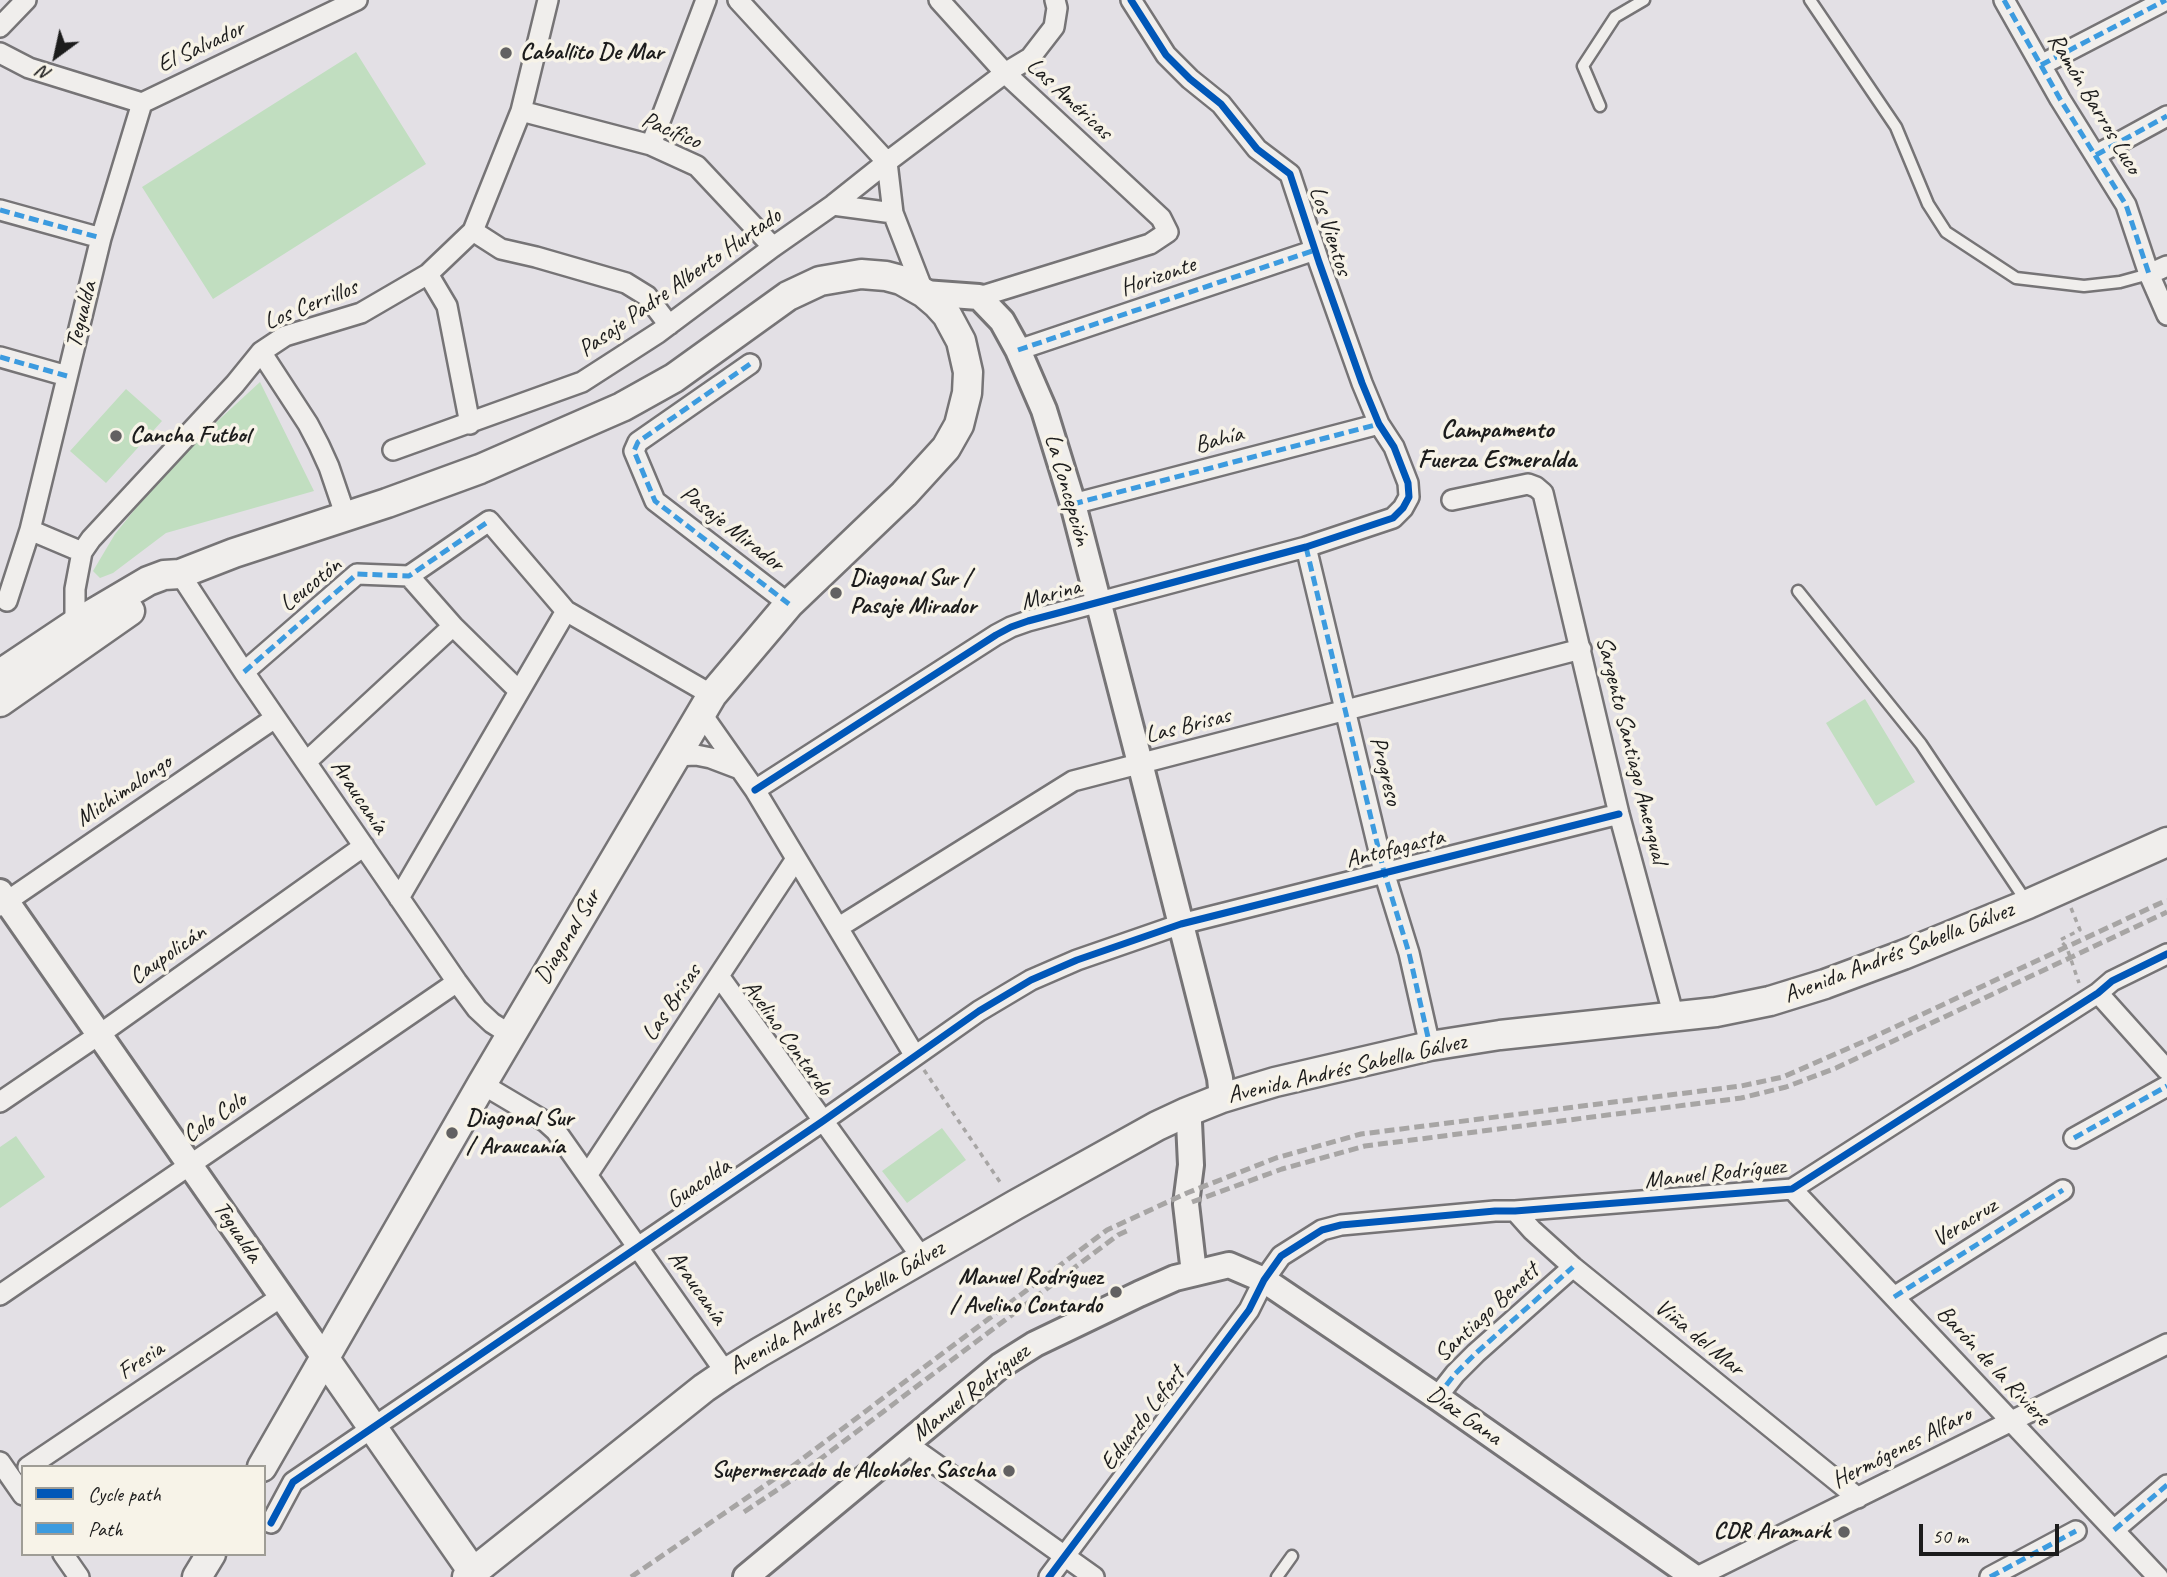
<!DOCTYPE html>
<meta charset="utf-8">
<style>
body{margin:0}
#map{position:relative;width:2167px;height:1577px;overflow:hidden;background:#e3e0e5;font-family:Caveat,sans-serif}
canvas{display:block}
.legend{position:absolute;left:21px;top:1465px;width:245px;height:91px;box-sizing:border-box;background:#f7f3e8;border:2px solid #9f9d96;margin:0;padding:9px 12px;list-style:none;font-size:21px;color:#1c1c1c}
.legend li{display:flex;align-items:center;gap:14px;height:35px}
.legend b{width:35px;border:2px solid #9f9d96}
.north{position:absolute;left:21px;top:21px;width:70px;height:70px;-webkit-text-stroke:5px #f7f3e8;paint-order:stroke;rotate:213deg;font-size:19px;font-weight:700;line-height:28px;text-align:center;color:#1c1c1c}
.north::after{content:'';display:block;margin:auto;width:24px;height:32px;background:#1c1c1c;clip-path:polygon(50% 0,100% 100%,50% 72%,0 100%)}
.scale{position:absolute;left:1919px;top:1524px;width:140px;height:32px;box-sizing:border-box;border:4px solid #1c1c1c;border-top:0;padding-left:9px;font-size:21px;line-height:24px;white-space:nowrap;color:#1c1c1c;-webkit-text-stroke:5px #f7f3e8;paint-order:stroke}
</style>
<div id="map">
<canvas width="2167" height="1577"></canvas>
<ul class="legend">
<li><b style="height:9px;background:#0057b8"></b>Cycle path</li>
<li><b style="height:9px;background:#3c9bdf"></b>Path</li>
</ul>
<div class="north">N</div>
<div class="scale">50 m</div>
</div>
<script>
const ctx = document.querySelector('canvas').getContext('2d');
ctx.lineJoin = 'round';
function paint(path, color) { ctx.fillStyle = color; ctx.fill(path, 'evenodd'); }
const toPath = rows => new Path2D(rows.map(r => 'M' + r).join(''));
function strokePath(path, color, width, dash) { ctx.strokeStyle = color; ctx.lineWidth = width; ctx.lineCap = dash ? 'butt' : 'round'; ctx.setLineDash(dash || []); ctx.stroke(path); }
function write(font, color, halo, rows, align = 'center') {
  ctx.font = font + ' Caveat,sans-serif'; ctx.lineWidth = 7; ctx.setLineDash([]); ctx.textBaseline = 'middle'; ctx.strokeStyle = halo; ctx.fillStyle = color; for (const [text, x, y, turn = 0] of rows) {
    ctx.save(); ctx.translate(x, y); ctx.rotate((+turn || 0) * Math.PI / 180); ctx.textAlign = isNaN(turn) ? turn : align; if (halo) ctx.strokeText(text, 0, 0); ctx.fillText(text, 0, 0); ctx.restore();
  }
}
const green = toPath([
 [356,52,426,164,213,299,142,187],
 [260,382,314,491,166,533,113,573,100,578,93,571,115,534,173,462],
 [126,389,162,421,106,483,70,451],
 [1865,699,1915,782,1876,806,1826,723],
 [942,1128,966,1160,907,1203,882,1171],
 [16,1136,45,1177,0,1208,0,1147]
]);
const path = toPath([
 [2071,908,2080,930,2060,940,2067,948,2079,983],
 [924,1070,1002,1185]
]);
const service = toPath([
 [1810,0,1896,127,1928,204,1946,232,2016,278,2084,286,2120,282,2149,274],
 [1600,106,1583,66,1615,17,1644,0],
 [1798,591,1921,744,2026,901],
 [1277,1577,1292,1556]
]);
const minor = toPath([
 [738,0,887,162,893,213,924,293],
 [939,0,1005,73,1161,218,1168,232,1150,244,979,297],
 [2004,0,2060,99,2126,205,2149,274,2167,315],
 [0,27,26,0],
 [0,53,29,68,142,103],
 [2041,65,2166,0],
 [142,103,357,0],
 [521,111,651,145,697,166,773,247],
 [651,145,706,0],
 [2096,155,2167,116],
 [833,205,893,213],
 [0,210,101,238],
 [473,231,501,249,536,257,626,283,647,296,669,325],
 [428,274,447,306,470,424],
 [2149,274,2167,266],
 [1018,350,1315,250],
 [261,352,308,424,319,445,329,467,346,517],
 [0,357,67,376],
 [750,364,638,442,634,451,655,501,789,604],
 [393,450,582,382,658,333,773,247,833,205,887,162,1005,73,1030,58,1054,27,1057,8,1055,0],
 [1452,500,1528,484,1536,487,1543,493,1619,814,1674,1017],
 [1073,504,1379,424],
 [30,530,82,552],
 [1306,547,1384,872,1409,953,1430,1046],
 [180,574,244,672,457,982,477,1009,492,1023,511,1035],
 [409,576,453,626,519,691],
 [7,601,30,530,101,238,142,103],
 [80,632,75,624,75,589,82,552,91,539,235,384,261,352,285,336,361,313,428,274,473,231,521,111,548,0],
 [244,672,357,574,409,576,489,521,566,611,712,695],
 [701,713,755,790,915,1056],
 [675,756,696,755,711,758,740,769],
 [306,762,453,626],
 [755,790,996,635,1011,627,1028,621,1306,547,1393,518,1403,508,1409,497,1408,483,1394,447,1379,424,1362,383,1319,262,1290,174,1257,149,1221,104,1190,79,1166,55,1131,0],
 [399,898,566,611],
 [0,906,275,718],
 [839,927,1073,781,1581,649],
 [719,976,922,1258],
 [2098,993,2167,1070],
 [482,1084,546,1122,556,1131,726,1373],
 [0,1102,100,1034,364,846],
 [2074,1138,2167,1086],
 [588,1174,796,859],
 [1792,1189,2158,1577],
 [1515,1211,1532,1230,1573,1267,1858,1498],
 [0,1295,457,982],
 [1894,1297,2063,1190],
 [1437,1397,1455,1374,1476,1353,1573,1267],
 [906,1443,1094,1577],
 [0,1462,23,1495],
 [28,1467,281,1297],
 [271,1523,293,1482,823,1121,979,1011,1031,980,1077,960,1181,924,1619,814],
 [2114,1530,2167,1485],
 [63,1554,79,1577],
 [1049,1577,1249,1310,1264,1280,1281,1256,1322,1230,1341,1225,1495,1211,1515,1211,1792,1189,2098,993,2112,981,2167,954],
 [1697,1577,2167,1344],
 [1990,1577,2076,1531]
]);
const tertiary = toPath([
 [924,293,979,297,1002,321,1018,350,1044,410,1073,504,1140,763,1220,1078,1222,1098],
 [0,892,325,1359],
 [1187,1112,1189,1122,1191,1165,1186,1204,1194,1273],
 [746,1577,1000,1366,1035,1344,1139,1294,1175,1278,1229,1265,1264,1280,1437,1397,1694,1577]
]);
const secondary = toPath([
 [0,674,75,624,148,581,164,575,180,574,234,553,387,503,480,469,622,407,674,378,788,296,820,281,861,274,886,276,901,280,924,293,937,304,947,315,961,341,968,372,967,393,959,425,946,448,904,494,789,604,712,695,482,1084,262,1467],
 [0,702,130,611],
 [325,1359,473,1572],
 [197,1577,211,1554],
 [467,1577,704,1388,726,1373,760,1352,1015,1205,1157,1126,1187,1112,1222,1098,1275,1082,1430,1046,1500,1035,1716,1012,1770,1001,1825,984,1903,955,2028,904,2167,842]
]);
const rail = toPath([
 [1192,1202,1282,1169,1365,1146,1741,1098,1786,1087,1836,1068,2167,912],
 [744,1512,795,1478,1118,1235,1131,1229],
 [631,1577,786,1471,1107,1230,1187,1193,1276,1158,1361,1134,1741,1086,1783,1077,1865,1041,2167,900]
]);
const quiet = toPath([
 [2004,0,2060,99,2126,205,2149,274],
 [2041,65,2166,0],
 [2096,155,2167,116],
 [0,210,101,238],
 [1018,350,1315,250],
 [0,357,67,376],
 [750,364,638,442,634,451,655,501,789,604],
 [1073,504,1379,424],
 [1306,547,1384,872,1409,953,1430,1046],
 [244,672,357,574,409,576,489,521],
 [2074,1138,2167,1086],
 [1894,1297,2063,1190],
 [1437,1397,1455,1374,1476,1353,1573,1267],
 [2114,1530,2167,1485],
 [1990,1577,2076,1531]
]);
const cycleway = toPath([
 [755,790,996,635,1011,627,1028,621,1306,547,1393,518,1403,508,1409,497,1408,483,1394,447,1379,424,1362,383,1319,262,1290,174,1257,149,1221,104,1190,79,1166,55,1131,0],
 [271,1523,293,1482,823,1121,979,1011,1031,980,1077,960,1181,924,1619,814],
 [1049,1577,1249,1310,1264,1280,1281,1256,1322,1230,1341,1225,1495,1211,1515,1211,1792,1189,2098,993,2112,981,2167,954]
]);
const markers = [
 [506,53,7,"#626162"],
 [116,436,7,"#626162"],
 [836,593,7,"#626162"],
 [452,1133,7,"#626162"],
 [1116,1292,7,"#626162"],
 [1009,1471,7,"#626162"],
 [1844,1532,7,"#626162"]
];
const streetNames = [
 ["El Salvador",201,47,-25],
 ["Las Américas",1069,99,43],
 ["Ramón Barros Luco",2094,104,59],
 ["Pacífico",671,131,23],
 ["Los Vientos",1330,231,72],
 ["Horizonte",1158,277,-19],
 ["Pasaje Padre Alberto Hurtado",680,283,-35],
 ["Los Cerrillos",311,305,-22],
 ["Tegualda",82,315,-76],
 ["Bahía",1219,440,-15],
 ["La Concepción",1067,490,74],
 ["Pasaje Mirador",732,529,38],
 ["Leucotón",311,585,-39],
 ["Marina",1051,595,-16],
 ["Las Brisas",1188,726,-14],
 ["Sargento Santiago Amengual",1631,750,76],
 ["Progreso",1385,771,76],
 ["Michimalongo",124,791,-34],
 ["Araucanía",359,797,56],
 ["Antofagasta",1395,849,-14],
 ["Diagonal Sur",568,937,-59],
 ["Avenida Andrés Sabella Gálvez",1899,953,-21],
 ["Caupolicán",168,955,-35],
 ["Las Brisas",672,1003,-56],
 ["Avelino Contardo",787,1038,54],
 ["Avenida Andrés Sabella Gálvez",1347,1069,-13],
 ["Colo Colo",215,1118,-34],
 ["Manuel Rodríguez",1715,1174,-6],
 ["Guacolda",699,1184,-34],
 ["Veracruz",1965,1223,-32],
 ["Tegualda",237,1232,56],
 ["Araucanía",697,1288,55],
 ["Avenida Andrés Sabella Gálvez",837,1308,-30],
 ["Santiago Benett",1487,1313,-43],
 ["Viña del Mar",1699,1338,39],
 ["Fresia",141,1361,-34],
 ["Barón de la Riviere",1993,1366,47],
 ["Manuel Rodríguez",971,1393,-38],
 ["Díaz Gana",1464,1416,35],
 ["Eduardo Lefort",1143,1419,-53],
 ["Hermógenes Alfaro",1902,1448,-27]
];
const poiNames = [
 ["Caballito De Mar",520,53],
 ["Cancha Futbol",130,436],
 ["Diagonal Sur /",850,579],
 ["Pasaje Mirador",850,607],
 ["Diagonal Sur",466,1119],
 ["/ Araucanía",466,1147],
 ["Manuel Rodríguez",1102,1278,"right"],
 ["/ Avelino Contardo",1102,1306,"right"],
 ["Supermercado de Alcoholes Sascha",995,1471,"right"],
 ["CDR Aramark",1830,1532,"right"]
];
const neighbourhoodNames = [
 ["Campamento",1497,430],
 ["Fuerza Esmeralda",1497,460]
];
paint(green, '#c1dec0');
strokePath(service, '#767476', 15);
strokePath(minor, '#767476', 24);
strokePath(tertiary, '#767476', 30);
strokePath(secondary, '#767476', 33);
strokePath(path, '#a7a5a4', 3.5, [5, 5]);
strokePath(service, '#f0eeec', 10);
strokePath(minor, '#f0eeec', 19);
strokePath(tertiary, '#f0eeec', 24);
strokePath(secondary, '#f0eeec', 28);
strokePath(rail, '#a7a5a4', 5, [10, 5]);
strokePath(quiet, '#3c9bdf', 5, [10, 5]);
strokePath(cycleway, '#0057b8', 7);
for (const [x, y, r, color] of markers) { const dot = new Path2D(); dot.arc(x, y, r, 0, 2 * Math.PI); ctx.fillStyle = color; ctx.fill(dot); strokePath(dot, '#f7f3e8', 2.5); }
write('24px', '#1c1c1c', '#f7f3e8', streetNames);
write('bold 24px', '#1c1c1c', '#f7f3e8', poiNames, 'left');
write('bold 26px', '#1c1c1c', '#f7f3e8', neighbourhoodNames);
</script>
